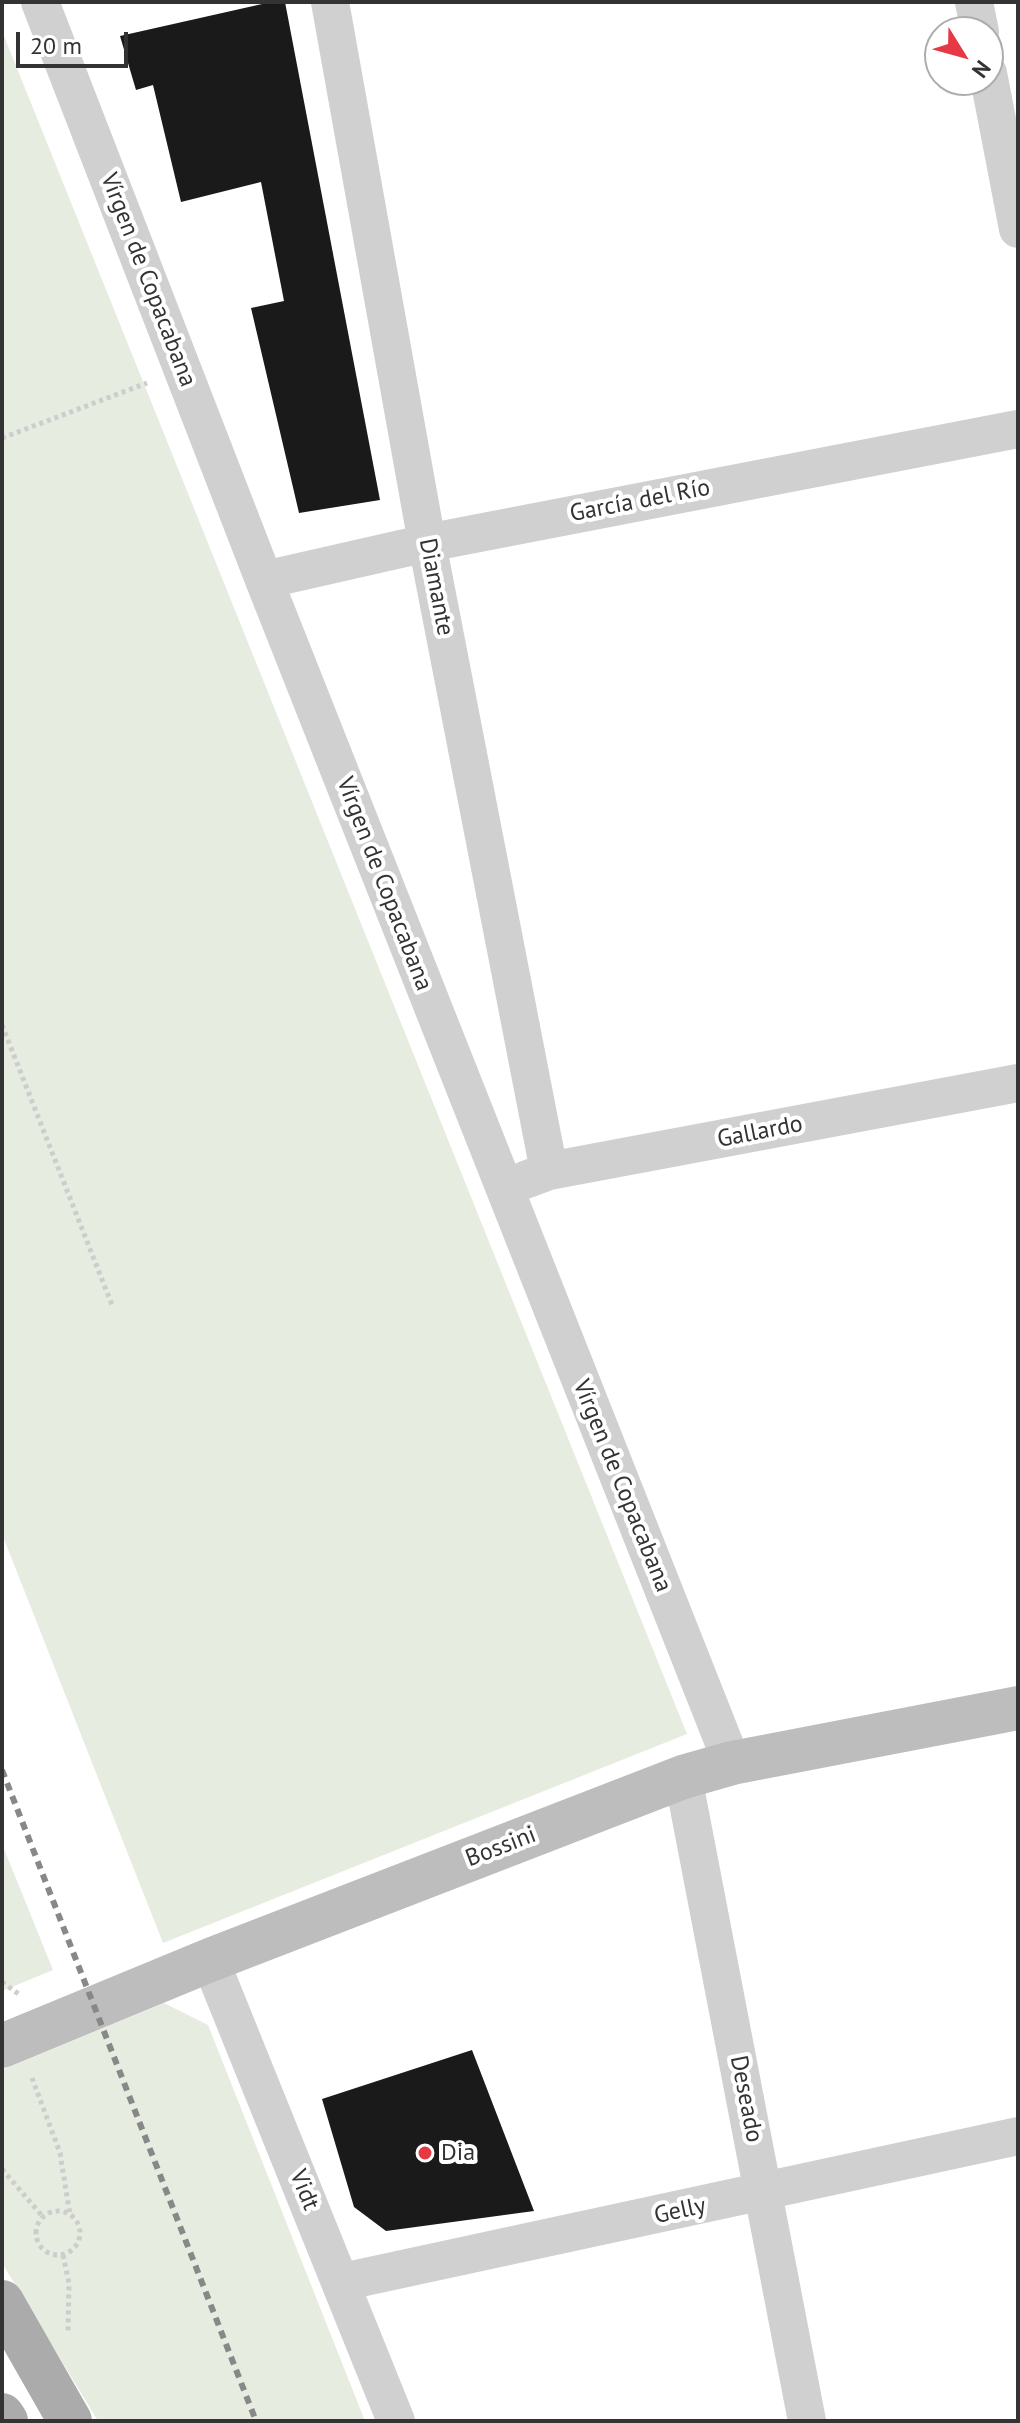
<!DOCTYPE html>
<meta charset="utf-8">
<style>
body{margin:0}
#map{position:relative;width:1020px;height:2423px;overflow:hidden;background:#fff;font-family:"PT Sans",sans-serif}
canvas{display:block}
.frame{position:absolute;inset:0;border:4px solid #333;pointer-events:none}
.north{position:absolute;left:924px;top:16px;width:80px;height:80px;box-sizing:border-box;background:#fff;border:2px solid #adadad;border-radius:50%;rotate:127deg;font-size:22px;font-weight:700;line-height:32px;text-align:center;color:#333}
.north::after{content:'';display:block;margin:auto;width:28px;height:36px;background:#e63946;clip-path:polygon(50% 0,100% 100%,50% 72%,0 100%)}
.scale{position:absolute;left:16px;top:32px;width:112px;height:36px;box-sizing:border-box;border:4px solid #333;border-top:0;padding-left:10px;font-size:24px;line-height:28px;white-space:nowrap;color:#333;-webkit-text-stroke:6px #fff;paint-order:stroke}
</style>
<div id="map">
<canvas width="1020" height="2423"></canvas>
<div class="frame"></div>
<div class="north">N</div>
<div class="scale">20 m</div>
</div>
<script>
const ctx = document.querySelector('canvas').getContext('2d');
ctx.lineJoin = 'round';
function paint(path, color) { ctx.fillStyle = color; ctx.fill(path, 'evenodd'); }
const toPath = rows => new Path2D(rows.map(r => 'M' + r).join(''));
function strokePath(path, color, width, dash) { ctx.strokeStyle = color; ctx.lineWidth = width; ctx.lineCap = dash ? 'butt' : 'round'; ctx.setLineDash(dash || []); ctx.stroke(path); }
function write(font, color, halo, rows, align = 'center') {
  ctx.font = font + ' "PT Sans",sans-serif'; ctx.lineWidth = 8; ctx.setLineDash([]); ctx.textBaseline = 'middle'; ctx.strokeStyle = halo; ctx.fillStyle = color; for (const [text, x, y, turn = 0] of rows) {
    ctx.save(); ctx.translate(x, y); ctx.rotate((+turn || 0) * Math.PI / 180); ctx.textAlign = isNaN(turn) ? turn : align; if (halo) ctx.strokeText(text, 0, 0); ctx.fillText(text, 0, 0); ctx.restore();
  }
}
const green = toPath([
 [2,31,687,1734,163,1943,2,1534],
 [2,1844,53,1970,2,1991],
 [164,2003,208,2025,365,2421,98,2421,2,2263,2,2070]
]);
const building = toPath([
 [271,2,285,2,380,500,299,513,251,308,284,301,261,182,181,202,153,85,136,90,120,36],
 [472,2050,534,2211,386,2231,354,2207,322,2099]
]);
const path = toPath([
 [2,438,147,383],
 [2,1025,112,1305],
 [2,1982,20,1995],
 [32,2078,60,2153,70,2215],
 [2,2169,43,2217],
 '36 2233a22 22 0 1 1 44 0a22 22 0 1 1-44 0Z',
 [63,2255,69,2283,68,2333]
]);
const street = toPath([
 [40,2,264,580,732,1763],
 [330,2,427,543,549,1171],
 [974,2,980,32],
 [988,73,1018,229],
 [264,580,427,543,1018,429],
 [525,1180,549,1171,1018,1083],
 [683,1777,807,2421],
 [210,1960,396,2421],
 [342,2282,1018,2136]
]);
const secondary = toPath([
 [2,2046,210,1960,683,1777,732,1763,1018,1708]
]);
const primary = toPath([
 [2,2302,70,2421],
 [2,2415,6,2421]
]);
const rail = toPath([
 [2,1770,256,2421]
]);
const markers = [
 [425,2153,8,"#e63946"]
];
const streetNames = [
 ["Vírgen de Copacabana",148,280,69],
 ["García del Río",640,501,-11],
 ["Diamante",436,587,79],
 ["Vírgen de Copacabana",384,884,69],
 ["Gallardo",760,1132,-11],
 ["Vírgen de Copacabana",622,1486,68],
 ["Bossini",501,1847,-21],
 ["Deseado",746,2099,79],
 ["Vidt",304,2190,68],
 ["Gelly",680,2211,-12]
];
const poiNames = [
 ["Dia",441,2153]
];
paint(green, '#e6ecdf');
paint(building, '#1a1a1a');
strokePath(path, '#cdcdcd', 5, [4, 4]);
strokePath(street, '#d0d0d0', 38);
strokePath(secondary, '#bdbdbd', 44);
strokePath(primary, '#ababab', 44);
strokePath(rail, '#888', 6, [8, 6]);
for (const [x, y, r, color] of markers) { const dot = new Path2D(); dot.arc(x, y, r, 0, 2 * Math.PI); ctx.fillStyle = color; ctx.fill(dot); strokePath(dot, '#fff', 3); }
write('24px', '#333', '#fff', streetNames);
write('24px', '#333', '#fff', poiNames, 'left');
</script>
